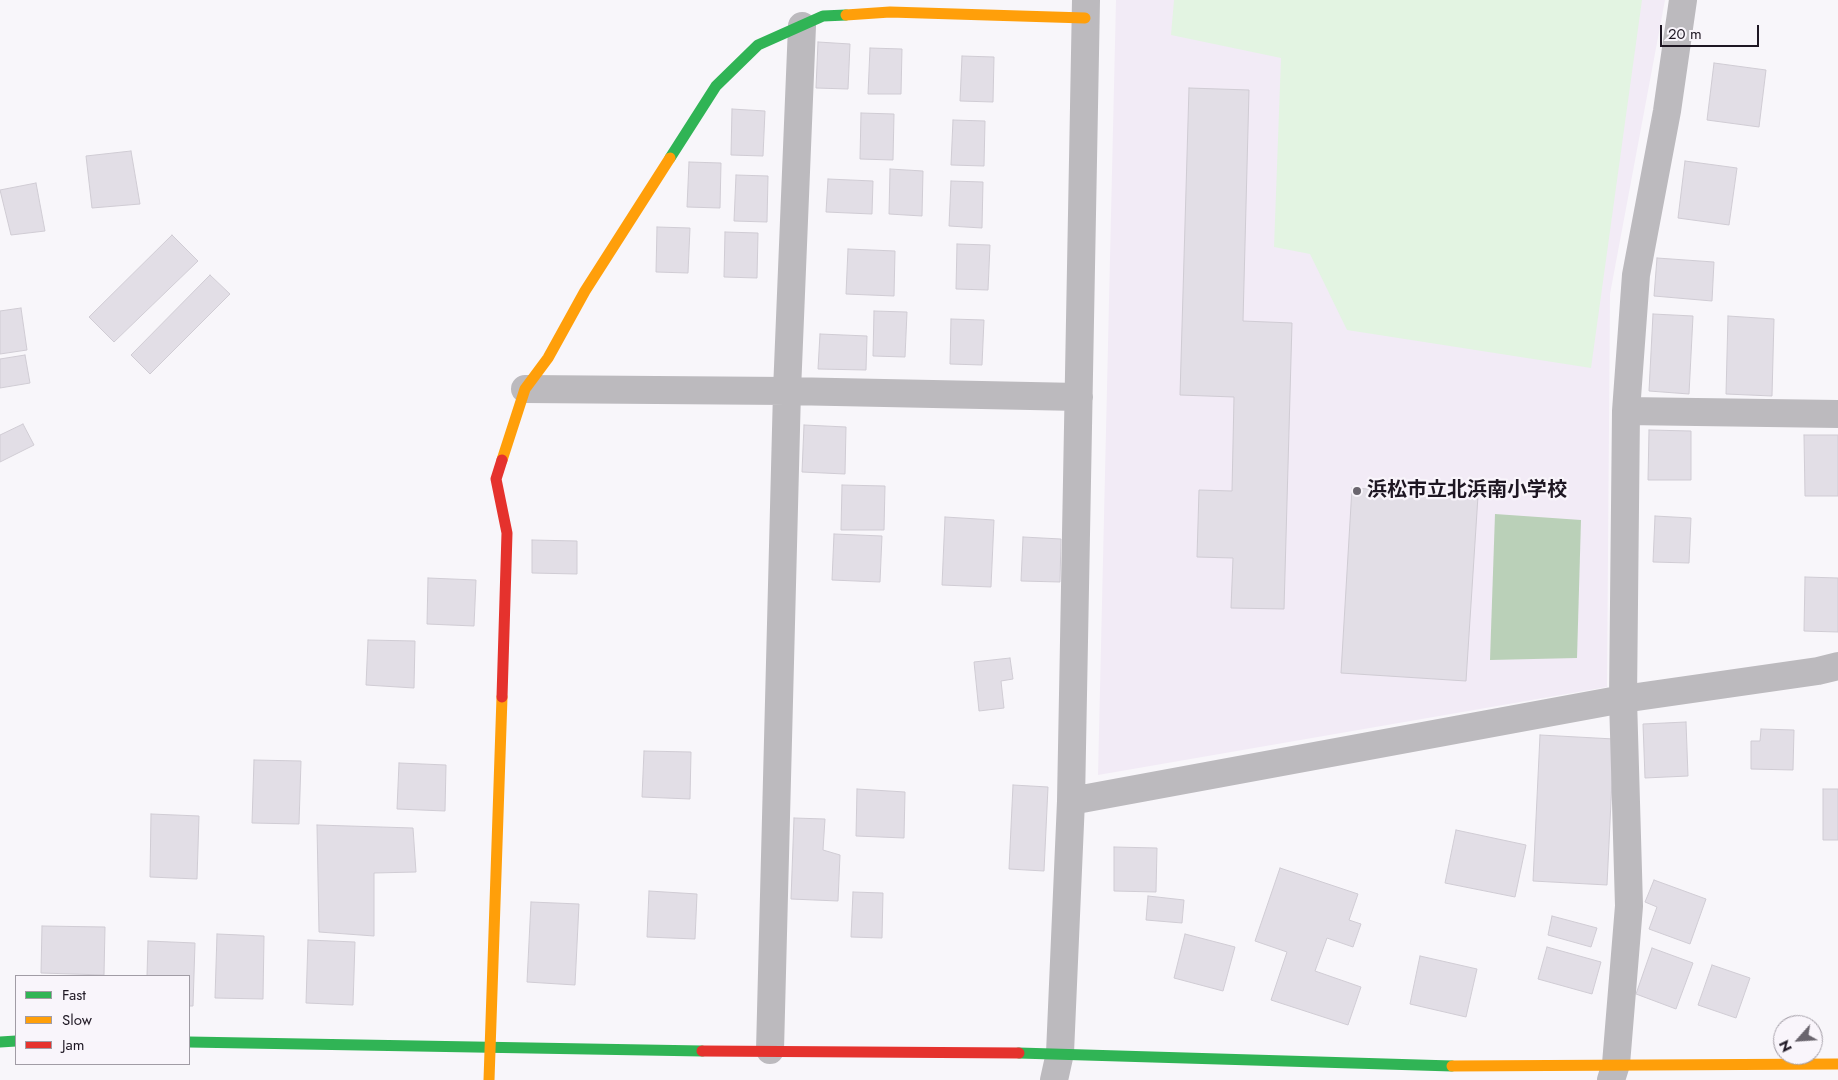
<!DOCTYPE html>
<meta charset="utf-8">
<style>
body{margin:0}
#map{position:relative;width:1838px;height:1080px;overflow:hidden;background:#f8f6fa;font-family:Jost,sans-serif}
canvas{display:block}
.legend{position:absolute;left:15px;top:975px;width:175px;height:90px;box-sizing:border-box;background:#f9f5fb;border:1px solid #a19ca5;margin:0;padding:6px 9px;list-style:none;font-size:15px;color:#1e1723}
.legend li{display:flex;align-items:center;gap:10px;height:25px}
.legend b{width:25px;border:1px solid #a19ca5}
.north{position:absolute;left:1773px;top:1015px;width:50px;height:50px;box-sizing:border-box;background:#f9f5fb;border:1px solid #a19ca5;border-radius:50%;rotate:244deg;font-size:14px;font-weight:700;line-height:20px;text-align:center;color:#1e1723}
.north::after{content:'';display:block;margin:auto;width:18px;height:22px;background:#6a656e;clip-path:polygon(50% 0,100% 100%,50% 72%,0 100%)}
.scale{position:absolute;left:1660px;top:25px;width:99px;height:22px;box-sizing:border-box;border:2px solid #1e1723;border-top:0;padding-left:6px;font-size:15px;line-height:18px;white-space:nowrap;color:#1e1723;-webkit-text-stroke:4px #f9f5fb;paint-order:stroke}
</style>
<div id="map">
<canvas width="1838" height="1080"></canvas>
<ul class="legend">
<li><b style="height:6px;background:#30b455"></b>Fast</li>
<li><b style="height:6px;background:#ff9f0a"></b>Slow</li>
<li><b style="height:6px;background:#e5322d"></b>Jam</li>
</ul>
<div class="north">N</div>
<div class="scale">20 m</div>
</div>
<script>
const ctx = document.querySelector('canvas').getContext('2d');
ctx.lineJoin = 'round';
function paint(path, color) { ctx.fillStyle = color; ctx.fill(path, 'evenodd'); }
const toPath = rows => new Path2D(rows.map(r => 'M' + r).join(''));
function strokePath(path, color, width, dash) { ctx.strokeStyle = color; ctx.lineWidth = width; ctx.lineCap = dash ? 'butt' : 'round'; ctx.setLineDash(dash || []); ctx.stroke(path); }
function write(font, color, halo, rows, align = 'center') {
  ctx.font = font + ' Jost,"Noto Sans JP",sans-serif'; ctx.lineWidth = 4.5; ctx.setLineDash([]); ctx.textBaseline = 'middle'; ctx.strokeStyle = halo; ctx.fillStyle = color; for (const [text, x, y, turn = 0] of rows) {
    ctx.save(); ctx.translate(x, y); ctx.rotate((+turn || 0) * Math.PI / 180); ctx.textAlign = isNaN(turn) ? turn : align; if (halo) ctx.strokeText(text, 0, 0); ctx.fillText(text, 0, 0); ctx.restore();
  }
}
const built = toPath([
 [1116,0,1665,0,1610,294,1607,687,1098,775]
]);
const green = toPath([
 [1174,0,1642,0,1591,368,1347,330,1310,254,1274,247,1281,58,1171,35]
]);
const water = toPath([
 [1495,514,1581,520,1577,658,1490,660]
]);
const building = toPath([
 [818,42,850,44,848,89,816,88,818,42],
 [870,48,902,49,901,94,868,94,870,48],
 [962,56,994,57,993,102,960,101,962,56],
 [1714,63,1766,70,1759,127,1707,120,1714,63],
 [1189,88,1249,90,1243,321,1292,323,1284,609,1231,608,1233,558,1197,557,1199,490,1232,491,1234,397,1180,395,1189,88],
 [732,109,765,111,763,156,731,155,732,109],
 [861,113,894,114,893,160,860,159,861,113],
 [953,120,985,121,984,166,951,165,953,120],
 [131,151,140,204,92,208,86,156,131,151],
 [1685,161,1737,168,1729,225,1678,218,1685,161],
 [689,162,721,163,720,208,687,207,689,162],
 [890,169,923,171,922,216,889,214,890,169],
 [736,175,768,176,767,222,734,221,736,175],
 [828,179,873,181,872,214,826,212,828,179],
 [951,181,983,182,982,228,949,226,951,181],
 [36,183,45,231,11,235,0,190,36,183],
 [657,227,690,228,688,273,656,272,657,227],
 [725,232,758,233,757,278,724,277,725,232],
 [172,235,198,261,114,342,89,317,172,235],
 [957,244,990,245,988,290,956,289,957,244],
 [848,249,895,251,894,296,846,294,848,249],
 [1657,258,1714,262,1712,301,1654,296,1657,258],
 [210,275,230,294,150,374,131,355,210,275],
 [21,308,27,350,0,354,0,311,21,308],
 [874,311,907,312,905,357,873,356,874,311],
 [1653,314,1693,316,1689,394,1649,391,1653,314],
 [1728,316,1774,319,1772,396,1726,394,1728,316],
 [951,319,984,320,982,365,950,364,951,319],
 [820,334,867,336,866,370,818,369,820,334],
 [25,355,30,383,0,388,0,359,25,355],
 [23,424,34,445,0,462,0,435,23,424],
 [804,425,846,427,845,474,802,472,804,425],
 [1649,430,1691,431,1691,480,1648,480,1649,430],
 [1804,435,1838,435,1838,496,1805,496,1804,435],
 [842,485,885,486,884,530,841,530,842,485],
 [1352,488,1478,496,1466,681,1341,673,1352,488],
 [1655,516,1691,518,1689,563,1653,562,1655,516],
 [945,517,994,520,991,587,942,585,945,517],
 [834,534,882,536,880,582,832,580,834,534],
 [1023,537,1061,539,1060,582,1021,581,1023,537],
 [532,540,577,541,577,574,532,573,532,540],
 [1805,577,1838,578,1838,632,1804,631,1805,577],
 [428,578,476,580,474,626,427,624,428,578],
 [368,640,415,641,414,688,366,685,368,640],
 [1010,658,1013,679,1001,681,1004,708,979,711,974,662,1010,658],
 [1686,722,1688,776,1645,778,1643,724,1686,722],
 [1761,729,1794,730,1793,770,1751,769,1751,741,1760,741,1761,729],
 [1540,735,1614,739,1607,885,1533,881,1540,735],
 [644,751,691,752,690,799,642,797,644,751],
 [254,760,301,761,299,824,252,823,254,760],
 [399,763,446,765,445,811,397,809,399,763],
 [1013,785,1048,787,1044,871,1009,869,1013,785],
 [857,789,905,792,904,838,856,836,857,789],
 [1823,789,1838,789,1838,840,1823,840,1823,789],
 [151,814,199,816,197,879,150,877,151,814],
 [794,818,825,819,823,850,840,855,838,901,791,899,794,818],
 [317,825,413,828,416,872,374,873,374,936,319,932,317,825],
 [1456,830,1526,845,1515,897,1445,883,1456,830],
 [1114,847,1157,848,1156,892,1114,891,1114,847],
 [1280,868,1358,894,1349,920,1361,924,1353,947,1327,938,1315,971,1361,987,1348,1025,1271,1000,1287,952,1255,941,1280,868],
 [1654,880,1706,899,1690,944,1649,929,1657,907,1645,902,1654,880],
 [649,891,697,894,695,939,647,937,649,891],
 [853,892,883,893,882,938,851,937,853,892],
 [1148,896,1184,900,1182,923,1146,920,1148,896],
 [531,902,579,904,575,985,527,982,531,902],
 [1552,916,1597,928,1591,947,1548,935,1552,916],
 [42,926,105,927,104,975,41,973,42,926],
 [217,934,264,936,263,999,215,998,217,934],
 [1185,934,1235,947,1223,991,1174,978,1185,934],
 [308,940,355,942,353,1005,306,1003,308,940],
 [148,941,195,943,193,1006,189,1006,189,976,147,976,148,941],
 [1547,947,1601,962,1592,994,1538,979,1547,947],
 [1652,948,1693,963,1676,1009,1636,994,1652,948],
 [1420,956,1477,969,1466,1017,1410,1004,1420,956],
 [1712,965,1750,978,1736,1018,1698,1005,1712,965]
]);
const street = toPath([
 [525,389,787,391,1079,397],
 [1626,411,1838,414],
 [1071,801,1623,699,1818,671,1838,666],
 [770,1050,787,391,802,26],
 [1054,1080,1060,1053,1071,801,1086,0],
 [1611,1080,1616,1064,1629,906,1623,699,1626,411,1636,275,1667,111,1683,0]
]);
const fast = toPath([
 [670,158,716,86,758,45,823,16,846,15],
 [0,1042,16,1041],
 [189,1042,702,1051],
 [1019,1053,1452,1066]
]);
const slow = toPath([
 [846,15,890,12,1085,18],
 [502,460,525,389,548,358,585,291,670,158],
 [1452,1066,1838,1064],
 [489,1080,502,697]
]);
const jam = toPath([
 [502,697,507,533,496,479,502,460],
 [702,1051,1019,1053]
]);
const markers = [
 [1357,491,5,"#6a656e"]
];
const poiNames = [
 ["浜松市立北浜南小学校",1367,491]
];
paint(built, '#f2ebf6');
paint(green, '#e3f4e2');
paint(water, '#bad0b8');
paint(building, '#e2dee6');
strokePath(building, '#d0ccd4', 1);
strokePath(street, '#bcbabe', 28);
strokePath(fast, '#30b455', 11);
strokePath(slow, '#ff9f0a', 11);
strokePath(jam, '#e5322d', 11);
for (const [x, y, r, color] of markers) { const dot = new Path2D(); dot.arc(x, y, r, 0, 2 * Math.PI); ctx.fillStyle = color; ctx.fill(dot); strokePath(dot, '#f9f5fb', 2); }
write('bold 20px', '#1e1723', '#f9f5fb', poiNames, 'left');
</script>
